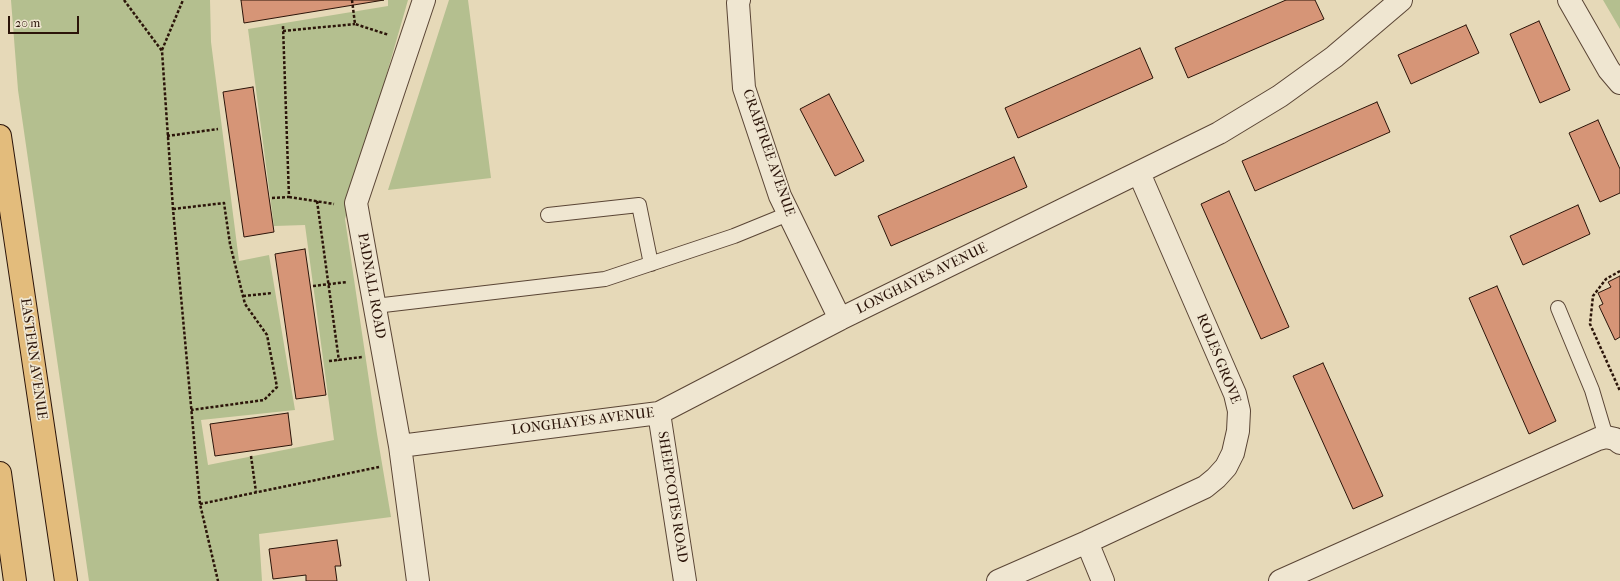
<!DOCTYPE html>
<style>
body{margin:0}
#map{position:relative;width:1620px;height:581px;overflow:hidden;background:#e6d9b8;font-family:"IM FELL French Canon",serif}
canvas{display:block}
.scale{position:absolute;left:8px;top:16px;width:71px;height:18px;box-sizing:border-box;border:2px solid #2b1409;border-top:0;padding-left:5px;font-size:12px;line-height:14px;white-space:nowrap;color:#2b1409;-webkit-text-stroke:3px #efe6d1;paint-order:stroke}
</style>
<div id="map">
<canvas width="1620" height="581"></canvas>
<div class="scale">20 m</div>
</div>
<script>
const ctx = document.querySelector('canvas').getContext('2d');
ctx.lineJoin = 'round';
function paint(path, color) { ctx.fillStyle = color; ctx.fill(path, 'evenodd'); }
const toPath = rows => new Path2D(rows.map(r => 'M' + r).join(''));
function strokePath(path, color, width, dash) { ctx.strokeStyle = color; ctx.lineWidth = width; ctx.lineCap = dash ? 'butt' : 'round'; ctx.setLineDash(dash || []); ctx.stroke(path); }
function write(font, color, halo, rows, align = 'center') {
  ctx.font = font + ' "IM FELL French Canon",serif'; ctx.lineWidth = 3.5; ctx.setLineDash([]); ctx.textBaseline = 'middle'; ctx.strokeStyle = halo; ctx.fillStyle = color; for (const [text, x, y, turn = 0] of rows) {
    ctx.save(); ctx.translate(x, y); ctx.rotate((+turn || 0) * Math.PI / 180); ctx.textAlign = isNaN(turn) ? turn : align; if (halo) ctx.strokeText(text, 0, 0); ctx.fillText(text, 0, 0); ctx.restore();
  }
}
const green = toPath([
 [11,0,210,0,211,42,239,261,269,255,295,410,201,420,208,465,334,440,305,225,274,226,248,29,388,6,388,0,408,0,345,219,377,434,391,517,259,534,262,581,89,581,18,90],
 [449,0,468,0,491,178,388,190],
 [1603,0,1620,0,1620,29]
]);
const building = toPath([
 [241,0,384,0,244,23,241,0],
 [1286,0,1315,0,1324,19,1188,78,1175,48,1286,0],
 [1539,21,1570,90,1540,103,1510,34,1539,21],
 [1466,25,1479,53,1411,84,1398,55,1466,25],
 [1140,48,1153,78,1018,138,1005,108,1140,48],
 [253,87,274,232,244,237,223,92,253,87],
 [829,94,864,161,835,176,800,109,829,94],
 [1377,102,1390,132,1255,191,1242,161,1377,102],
 [1598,120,1620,169,1620,193,1600,202,1569,133,1598,120],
 [1014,157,1027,187,891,246,878,216,1014,157],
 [1229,191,1289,327,1261,339,1201,204,1229,191],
 [1578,205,1590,234,1523,265,1510,236,1578,205],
 [305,249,326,395,296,399,275,254,305,249],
 [1620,276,1620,337,1615,340,1599,306,1603,304,1598,293,1611,287,1608,282,1620,276],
 [1497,286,1556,421,1529,434,1469,298,1497,286],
 [1323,363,1383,496,1353,509,1293,376,1323,363],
 [288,413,292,445,215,456,210,424,288,413],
 [337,540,341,566,335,566,337,581,306,581,306,575,273,579,269,549,337,540]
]);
const path = toPath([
 [124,0,162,51,173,209,200,504,218,581],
 [352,0,355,24,389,35],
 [283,31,355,24],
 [162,50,183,0],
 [167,136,218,129],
 [289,197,334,204],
 [272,198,289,197,283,26],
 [317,201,339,361],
 [173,209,224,203,230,244,245,304,267,335,277,387,264,400,191,410],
 [1620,271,1606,279,1593,296,1590,324,1620,391],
 [313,286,347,282],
 [243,296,272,293],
 [329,361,362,357],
 [251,456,256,492],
 [200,504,379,467]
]);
const lane = toPath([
 [548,215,639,205,651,264],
 [375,306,605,279,734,236,788,214],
 [1558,308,1592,390,1606,437]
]);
const street = toPath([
 [739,0,738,3,744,88,780,196,840,319],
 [1569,0,1609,70,1620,83],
 [659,413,685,581],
 [400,446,659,413,840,319,1219,133,1280,96,1334,57,1401,0],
 [1087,542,1103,581],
 [418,581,400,446,356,203,424,0],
 [998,581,1087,542,1205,487,1216,478,1226,467,1233,453,1238,431,1239,411,1235,394,1139,173],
 [1280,581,1598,439,1606,437,1615,439,1620,443]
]);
const highway = toPath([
 [0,136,66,581],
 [0,473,15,581]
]);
const streetNames = [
 ["CRABTREE AVENUE",768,153,71],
 ["LONGHAYES AVENUE",922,279,-26],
 ["PADNALL ROAD",371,286,80],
 ["EASTERN AVENUE",33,359,82],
 ["ROLES GROVE",1218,359,68],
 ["LONGHAYES AVENUE",583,422,-7],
 ["SHEEPCOTES ROAD",672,497,81]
];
paint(green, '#b4bf8f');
paint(building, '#d69577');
strokePath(building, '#2b1409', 1);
strokePath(lane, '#5a4535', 16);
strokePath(street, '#5a4535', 24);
strokePath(highway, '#2b1409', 24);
strokePath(path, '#2b1409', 2.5, [3, 2]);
strokePath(lane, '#efe6d1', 14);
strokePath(street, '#efe6d1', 22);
strokePath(highway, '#e3bc7c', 22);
write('14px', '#2b1409', '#efe6d1', streetNames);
</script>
